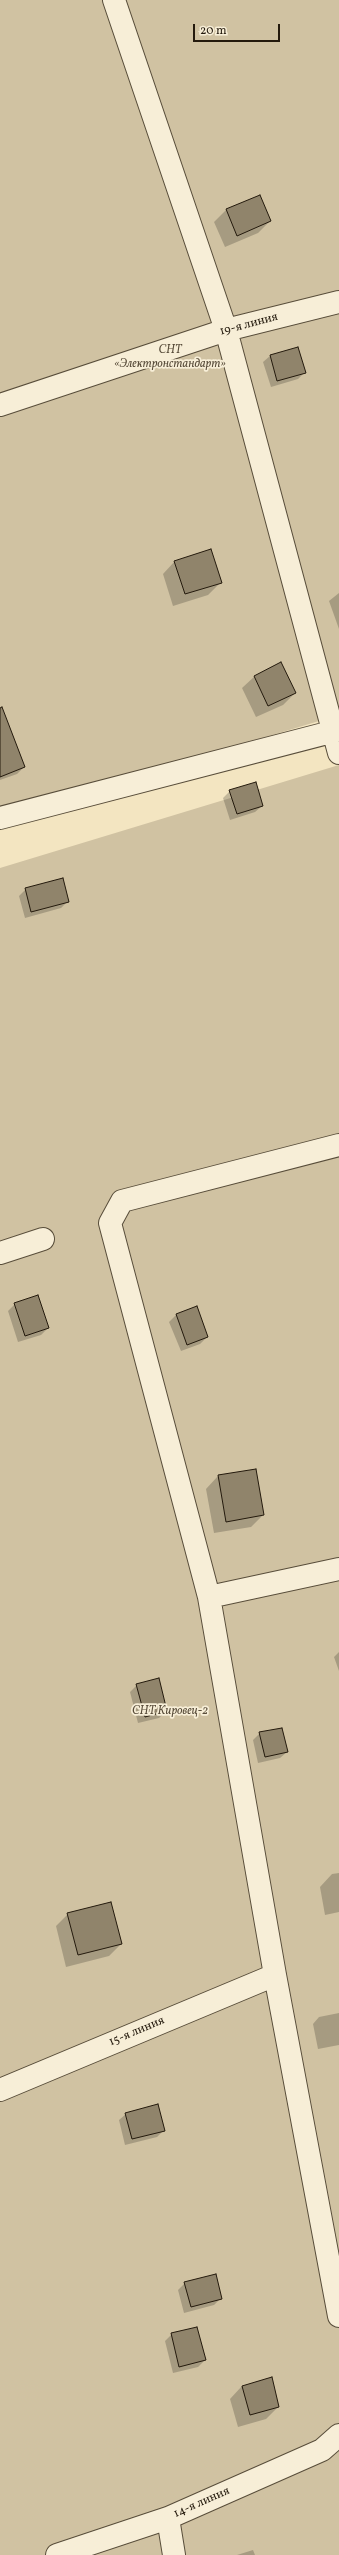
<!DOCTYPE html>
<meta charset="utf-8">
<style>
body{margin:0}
#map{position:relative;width:339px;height:2555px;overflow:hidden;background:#f3e5c1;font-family:Vollkorn,serif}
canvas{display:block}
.scale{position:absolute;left:193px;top:24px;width:87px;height:18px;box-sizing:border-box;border:2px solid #241a0d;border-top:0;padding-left:5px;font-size:12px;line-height:14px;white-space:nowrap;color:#241a0d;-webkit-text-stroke:3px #f7eed7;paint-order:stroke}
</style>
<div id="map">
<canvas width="339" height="2555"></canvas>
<div class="scale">20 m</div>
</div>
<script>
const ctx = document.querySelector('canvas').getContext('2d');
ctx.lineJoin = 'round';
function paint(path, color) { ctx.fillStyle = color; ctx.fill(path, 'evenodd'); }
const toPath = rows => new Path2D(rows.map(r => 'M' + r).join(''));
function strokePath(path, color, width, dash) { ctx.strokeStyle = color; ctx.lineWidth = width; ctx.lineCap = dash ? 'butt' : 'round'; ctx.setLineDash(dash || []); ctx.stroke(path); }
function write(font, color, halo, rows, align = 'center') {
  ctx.font = font + ' Vollkorn,serif'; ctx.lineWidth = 3.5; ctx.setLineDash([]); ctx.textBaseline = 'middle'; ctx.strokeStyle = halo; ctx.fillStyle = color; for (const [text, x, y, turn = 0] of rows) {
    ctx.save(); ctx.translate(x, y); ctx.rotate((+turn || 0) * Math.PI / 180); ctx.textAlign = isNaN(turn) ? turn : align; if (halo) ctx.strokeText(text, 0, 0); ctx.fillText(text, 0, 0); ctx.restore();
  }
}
const green = toPath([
 [0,0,339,0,339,715,0,817],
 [339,765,339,2555,0,2555,0,868]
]);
const shadow = toPath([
 [259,196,270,221,258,233,225,247,214,222,226,210],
 [297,348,305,372,298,379,271,387,263,362,270,356],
 [175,561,220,583,208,595,173,606,163,574],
 [339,593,339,629,329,601],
 [255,676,295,693,283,705,256,717,242,688],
 [0,711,24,767,17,774,0,780],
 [230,791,262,806,255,812,230,820,223,798],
 [26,889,68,901,61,908,25,918,19,896],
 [15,1304,48,1328,41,1335,18,1342,8,1311],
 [196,1308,207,1337,200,1344,181,1351,169,1322,176,1315],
 [255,1470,263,1515,251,1527,214,1533,206,1489,218,1476],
 [339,1652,339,1671,334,1657],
 [137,1685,166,1711,159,1718,138,1723,130,1692],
 [260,1733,287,1752,280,1758,258,1763,253,1740],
 [339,1873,339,1912,325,1915,320,1887,332,1874],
 [68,1914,121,1944,109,1956,66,1967,56,1926],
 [339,2013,339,2045,318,2049,313,2024,319,2017],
 [126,2114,164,2130,157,2137,125,2145,119,2120],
 [185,2283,221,2298,214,2305,184,2313,178,2290],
 [172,2334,205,2360,198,2367,173,2373,165,2341],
 [242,2386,278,2407,266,2419,238,2427,230,2399],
 [253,2550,255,2555,237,2555]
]);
const building = toPath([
 [260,195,271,221,237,236,226,209,260,195],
 [298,347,306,373,277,381,270,355,298,347],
 [211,549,222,583,185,594,174,561,211,549],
 [281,662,296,693,268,706,254,676,281,662],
 [2,707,25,767,0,777,0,708,2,707],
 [256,782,263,806,237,814,229,790,256,782],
 [63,878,69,902,31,912,25,888,63,878],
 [38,1295,49,1328,25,1336,14,1303,38,1295],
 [197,1306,208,1337,187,1345,176,1314,197,1306],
 [256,1469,264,1515,226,1522,218,1475,256,1469],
 [159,1678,167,1711,145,1717,136,1684,159,1678],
 [282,1728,288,1752,265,1757,259,1732,282,1728],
 [111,1902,122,1944,78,1955,67,1913,111,1902],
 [158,2104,165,2131,132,2139,125,2113,158,2104],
 [216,2274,222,2299,191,2307,184,2282,216,2274],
 [197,2327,206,2360,179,2367,171,2333,197,2327],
 [272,2377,279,2407,250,2415,242,2386,272,2377]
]);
const minor = toPath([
 [114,0,226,330,339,753],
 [0,405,226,330,339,302],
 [0,818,339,730],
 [339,1145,122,1201,110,1223,209,1597,275,1975,339,2316],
 [0,1253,43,1239],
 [209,1597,339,1569],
 [0,2090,275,1975],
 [168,2518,174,2555],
 [57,2555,168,2518,322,2450,339,2435]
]);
const streetNames = [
 ["19-я линия",249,325,-15],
 ["15-я линия",137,2032,-23],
 ["14-я линия",202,2503,-24]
];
const parkNames = [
 ["СНТ",170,351],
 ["«Электронстандарт»",170,365],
 ["СНТ Кировец-2",170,1712]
];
paint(green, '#d0c2a2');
paint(shadow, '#0003');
paint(building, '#90846b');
strokePath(building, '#241a0d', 1);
strokePath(minor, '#584d3a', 24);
strokePath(minor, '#f7eed7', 22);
write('12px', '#241a0d', '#f7eed7', streetNames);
write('italic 12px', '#584c3a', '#f7eed7', parkNames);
</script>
